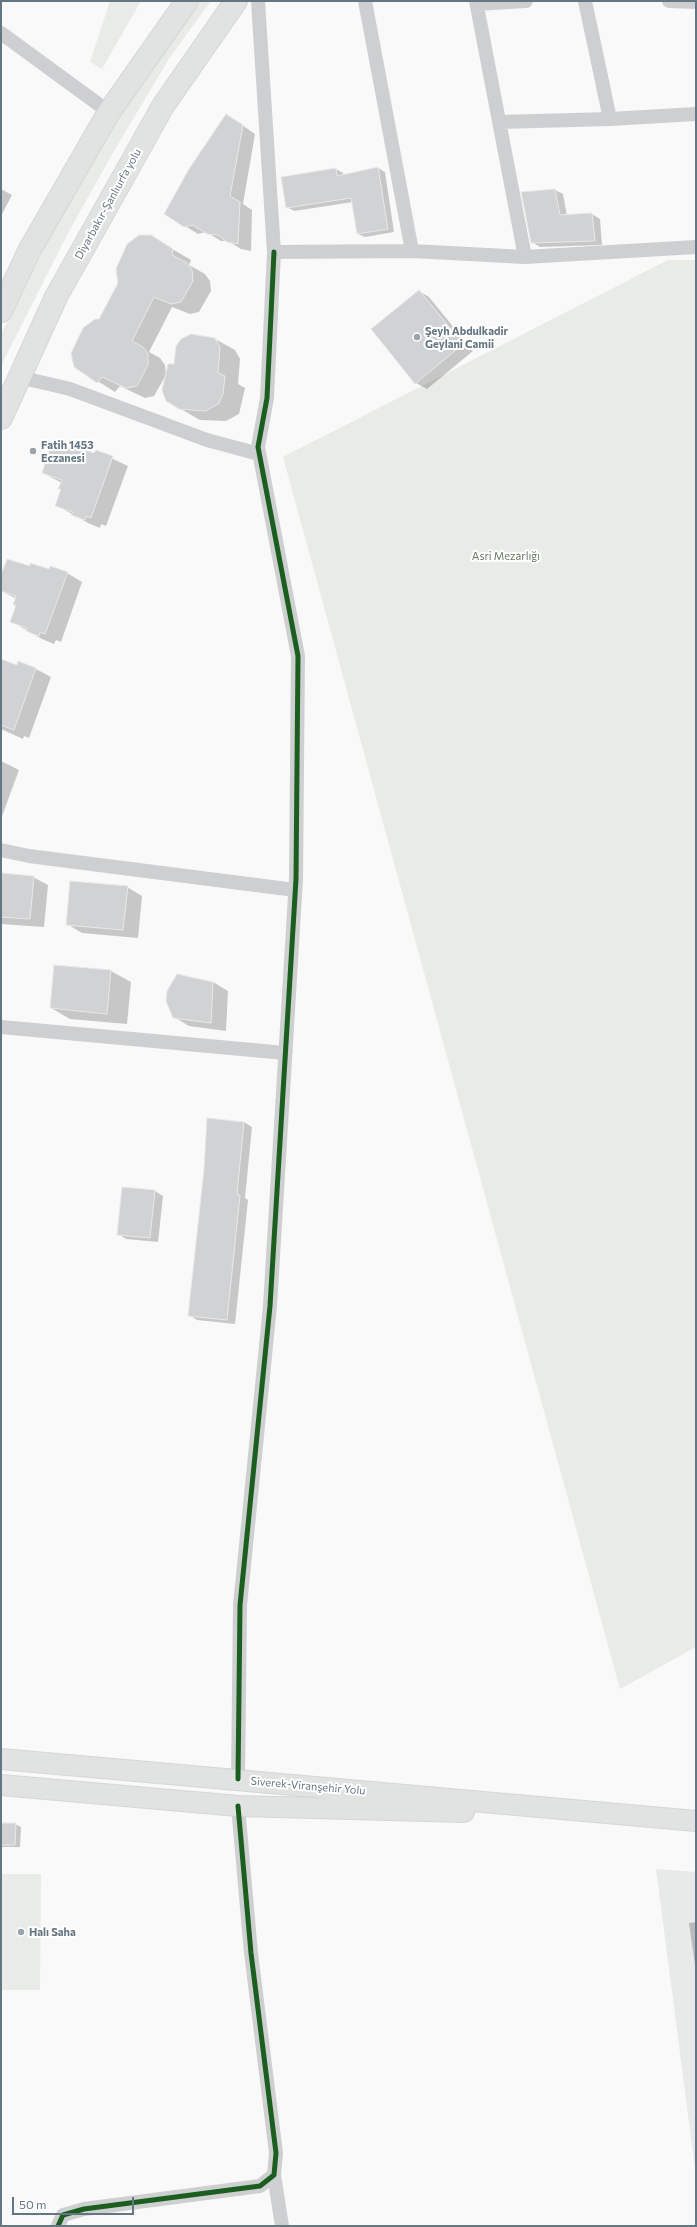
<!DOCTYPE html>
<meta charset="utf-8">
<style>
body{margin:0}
#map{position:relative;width:697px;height:2227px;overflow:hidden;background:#f9f9f9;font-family:Commissioner,sans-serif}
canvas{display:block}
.frame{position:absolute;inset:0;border:2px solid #657683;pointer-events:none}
.scale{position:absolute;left:12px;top:2197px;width:122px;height:18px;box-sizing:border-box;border:2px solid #657683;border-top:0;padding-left:5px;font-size:12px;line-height:14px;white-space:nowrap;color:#657683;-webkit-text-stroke:3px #fff;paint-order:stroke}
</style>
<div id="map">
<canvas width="697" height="2227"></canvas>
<div class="frame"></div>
<div class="scale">50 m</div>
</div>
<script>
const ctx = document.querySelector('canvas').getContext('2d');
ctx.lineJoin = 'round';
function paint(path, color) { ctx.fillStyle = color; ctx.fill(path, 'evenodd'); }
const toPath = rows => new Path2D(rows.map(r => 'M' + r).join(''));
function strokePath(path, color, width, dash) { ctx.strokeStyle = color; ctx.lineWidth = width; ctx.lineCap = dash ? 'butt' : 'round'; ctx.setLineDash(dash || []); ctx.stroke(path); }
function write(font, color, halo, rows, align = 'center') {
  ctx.font = font + ' Commissioner,sans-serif'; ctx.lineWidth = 4; ctx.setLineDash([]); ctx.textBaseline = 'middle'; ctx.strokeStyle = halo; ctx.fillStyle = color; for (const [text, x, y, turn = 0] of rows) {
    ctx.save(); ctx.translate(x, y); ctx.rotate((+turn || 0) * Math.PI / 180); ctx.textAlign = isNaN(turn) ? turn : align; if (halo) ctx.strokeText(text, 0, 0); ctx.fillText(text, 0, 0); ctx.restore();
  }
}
const built = toPath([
 [656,1869,696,1872,696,2176]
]);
const green = toPath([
 [110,1,141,1,102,69,90,62],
 [192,1,211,1,170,57,114,151,68,233,1,366,1,334,50,236,114,122],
 [668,260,696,260,696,1647,620,1689,283,457],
 [1,1874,41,1874,40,1990,1,1990]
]);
const shadow = toPath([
 [239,123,255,134,243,204,252,210,251,251,241,249,228,241,221,241,206,232,198,234,185,226],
 [378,168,385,172,394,232,365,237,358,234,353,202,294,211,287,207,336,169,343,173,343,175],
 [1,189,12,195,1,216],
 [555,190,563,194,567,216,592,214,600,219,602,245,540,247,532,242],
 [150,236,191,260,189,265,205,274,210,281,211,291,199,312,190,314,172,307,149,352,160,358,165,365,166,375,154,396,145,398,120,386,115,392,75,367,99,320],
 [419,291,429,297,473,351,427,389,416,383],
 [215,339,235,350,240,359,238,384,245,388,239,414,226,421,200,420,179,408,175,364],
 [96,451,128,466,106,526,101,524,100,528,88,523,56,505,62,490,60,489,62,483,43,473,76,452,95,454],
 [31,568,67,573,82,582,61,642,56,640,54,644,42,639,11,621,16,606,14,605,17,599,1,591,1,578],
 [1,660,18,666,36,669,51,677,29,738,24,736,23,739,1,729],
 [1,761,19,770,1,819],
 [1,874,33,877,48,885,44,927,1,924],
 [127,887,142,896,138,938,82,933,67,924],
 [55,966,111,971,131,982,127,1024,70,1019,51,1008],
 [213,982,228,991,226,1031,189,1026,174,1017],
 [244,1122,252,1127,245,1198,248,1200,235,1324,197,1320,189,1315],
 [123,1188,155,1191,163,1196,158,1242,126,1239,118,1234],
 [1,1824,15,1824,21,1827,20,1847,1,1847],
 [696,1922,696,1972,689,1923]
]);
const building = toPath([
 [226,114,243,125,230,196,240,202,238,244,227,242,218,235,207,234,193,225,184,227,164,214,189,169,226,114],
 [378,167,388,229,357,234,351,198,286,208,281,177,336,168,337,176,378,167],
 [555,189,560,215,592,213,595,241,531,243,521,192,555,189],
 [139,235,151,235,173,249,172,255,187,263,192,270,193,281,181,302,171,304,154,297,132,341,143,347,148,354,148,365,137,386,126,388,102,377,97,383,74,367,71,353,83,328,95,319,99,319,118,283,116,269,127,244,139,235],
 [419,290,463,344,415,384,371,329,419,290],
 [191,334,215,338,220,347,218,373,225,376,223,394,219,403,206,411,179,409,166,401,162,390,168,364,174,364,176,346,181,339,191,334],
 [52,442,75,450,75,447,94,453,96,450,113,456,91,518,86,516,85,520,71,515,73,512,55,506,61,489,58,489,62,480,42,473,52,442],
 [7,559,30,566,30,563,49,569,50,566,68,572,45,634,40,632,39,636,26,631,27,628,10,622,16,605,13,605,16,596,1,591,1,575,7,559],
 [1,659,17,665,18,661,36,668,14,730,1,725,1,659],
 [1,873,34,876,30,919,1,917,1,873],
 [70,881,128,886,123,930,66,925,70,881],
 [54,965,111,970,107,1014,50,1008,54,965],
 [177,974,213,982,211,1023,173,1018,166,1001,167,991,177,974],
 [207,1118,244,1122,237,1194,240,1195,227,1320,188,1316,204,1169,207,1118],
 [122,1187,155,1190,150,1238,117,1235,122,1187],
 [1,1823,16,1823,15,1845,1,1845,1,1823]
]);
const minor = toPath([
 [258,1,274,252,412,251,365,1],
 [585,1,610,119],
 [669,1,696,2],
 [477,4,526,1],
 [1,33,109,112],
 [499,122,610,119,696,114],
 [412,251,525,257,476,1],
 [525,257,696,247],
 [19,377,70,389,207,440,259,454],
 [1,850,29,856,295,890],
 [1,1027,285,1053],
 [238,1779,240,1605,270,1306,296,879,298,656,258,447,267,398,274,252],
 [274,2175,282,2226],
 [58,2226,63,2215,84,2209,260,2186,274,2175,276,2153,251,1953,238,1806]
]);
const secondary = toPath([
 [1,1759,696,1821],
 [1,1785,238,1806,464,1812]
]);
const trunk = toPath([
 [1,311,29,251,109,112,187,1],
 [1,418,56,297,163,106,236,1]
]);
const cycleway = toPath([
 [238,1779,240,1605,270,1306,296,879,298,656,258,447,267,398,274,252],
 [58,2226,63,2215,84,2209,260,2186,274,2175,276,2153,251,1953,238,1806]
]);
const markers = [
 [417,337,4,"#99a4ac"],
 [33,451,4,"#99a4ac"],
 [21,1932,4,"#99a4ac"]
];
const streetNames = [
 ["Diyarbakır-Şanlıurfa yolu",108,204,-61],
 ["Siverek-Viranşehir Yolu",308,1786,5]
];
const poiNames = [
 ["Şeyh Abdulkadir",425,331],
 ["Geylani Camii",425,344],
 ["Fatih 1453",41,445],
 ["Eczanesi",41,458],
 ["Halı Saha",29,1932]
];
const parkNames = [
 ["Asri Mezarlığı",506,556]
];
paint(built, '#e8e9e9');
paint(green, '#e8ebe6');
paint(shadow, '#0003');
paint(building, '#d0d2d3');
strokePath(building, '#e8e8e8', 1);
strokePath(secondary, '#d5d6d7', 22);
strokePath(trunk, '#d5d6d6', 24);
strokePath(minor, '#cecfd0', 14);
strokePath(secondary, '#e1e2e2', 20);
strokePath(trunk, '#e1e2e2', 22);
strokePath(cycleway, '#1b5e20', 5);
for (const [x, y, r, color] of markers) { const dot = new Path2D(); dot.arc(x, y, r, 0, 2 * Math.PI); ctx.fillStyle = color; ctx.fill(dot); strokePath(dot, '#fff', 1.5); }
write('11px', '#657683', '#fff', streetNames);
write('bold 11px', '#657683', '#fff', poiNames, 'left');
write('11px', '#687a64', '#fff', parkNames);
</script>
